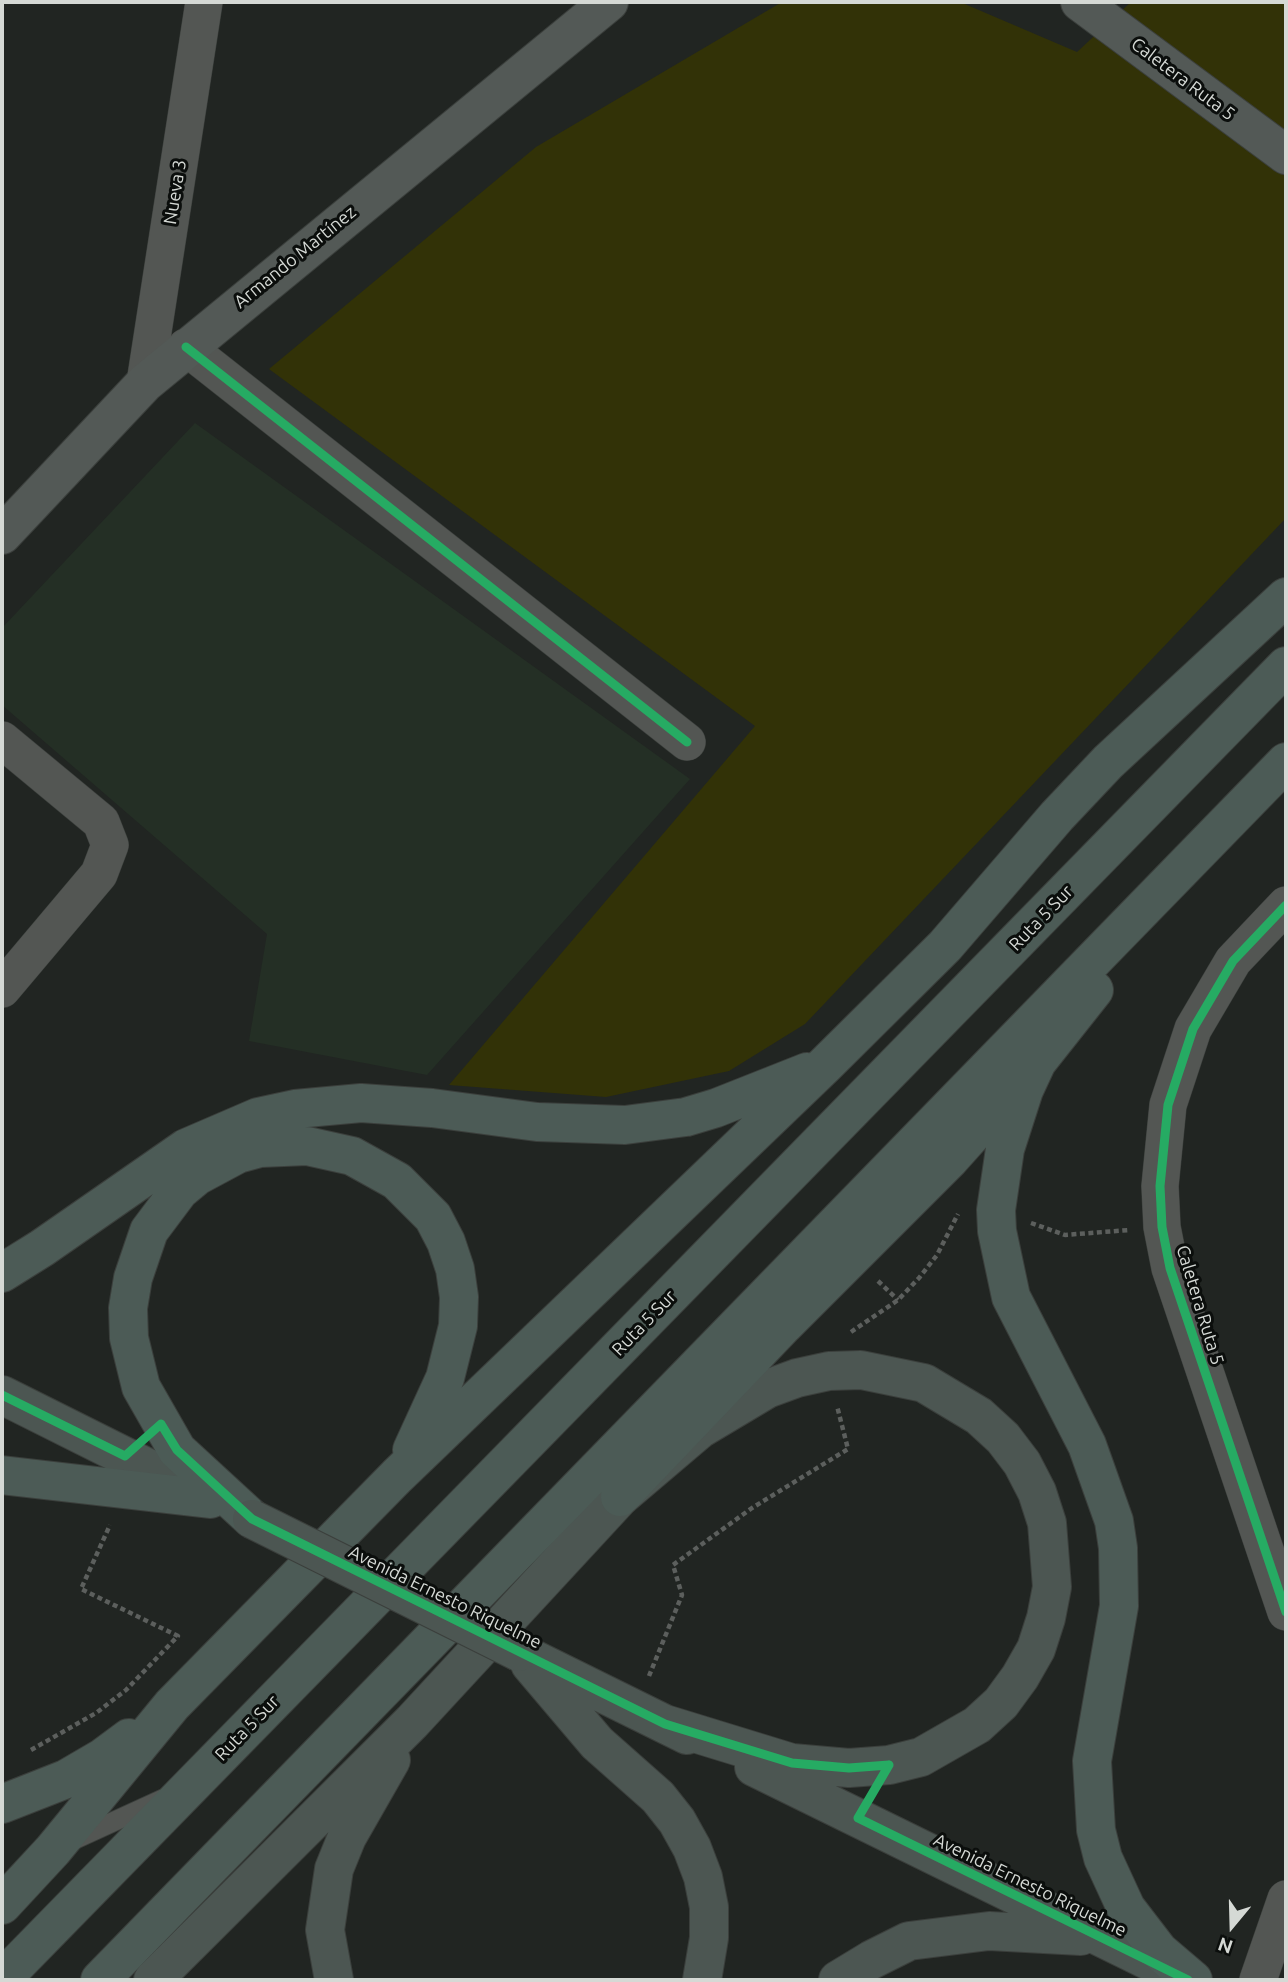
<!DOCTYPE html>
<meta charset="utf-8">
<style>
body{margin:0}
#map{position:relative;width:1288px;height:1982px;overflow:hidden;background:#212522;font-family:Ubuntu,sans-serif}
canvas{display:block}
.frame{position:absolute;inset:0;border:4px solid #d5d9d5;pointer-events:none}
.north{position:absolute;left:1197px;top:1891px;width:70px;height:70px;-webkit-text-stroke:5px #0b0e0c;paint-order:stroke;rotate:199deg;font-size:19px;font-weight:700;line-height:28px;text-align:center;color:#d5d9d5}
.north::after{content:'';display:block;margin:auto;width:24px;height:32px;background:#d5d9d5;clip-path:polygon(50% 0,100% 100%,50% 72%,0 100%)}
</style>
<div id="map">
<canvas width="1288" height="1982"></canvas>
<div class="frame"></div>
<div class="north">N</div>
</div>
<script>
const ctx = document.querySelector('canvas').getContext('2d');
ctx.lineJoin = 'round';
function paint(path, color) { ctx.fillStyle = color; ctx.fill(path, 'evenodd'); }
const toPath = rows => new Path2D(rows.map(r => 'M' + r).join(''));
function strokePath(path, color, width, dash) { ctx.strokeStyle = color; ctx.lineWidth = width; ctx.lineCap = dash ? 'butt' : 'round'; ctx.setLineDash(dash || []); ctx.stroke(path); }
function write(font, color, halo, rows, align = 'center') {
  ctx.font = font + ' Ubuntu,sans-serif'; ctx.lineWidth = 6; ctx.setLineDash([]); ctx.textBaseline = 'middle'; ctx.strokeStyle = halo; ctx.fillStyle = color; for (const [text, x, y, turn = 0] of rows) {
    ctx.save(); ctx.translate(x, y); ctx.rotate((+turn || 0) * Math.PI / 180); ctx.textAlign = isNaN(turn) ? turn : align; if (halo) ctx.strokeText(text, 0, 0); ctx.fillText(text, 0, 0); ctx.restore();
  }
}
const built = toPath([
 [195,423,690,779,427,1075,249,1041,267,934,2,705,2,628]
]);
const green = toPath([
 [782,2,960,2,1077,52,1131,2,1286,2,1286,518,805,1024,729,1071,606,1097,449,1085,755,726,269,369,536,147]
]);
const path = toPath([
 [1031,1223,1065,1235,1129,1230],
 [878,1281,898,1300],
 [851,1332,898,1300,919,1278,937,1255,958,1214],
 [649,1676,682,1595,673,1565,752,1508,848,1449,837,1406],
 [31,1750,96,1713,126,1690,178,1636,81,1589,110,1525]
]);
const lane = toPath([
 [69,1842,163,1799]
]);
const street = toPath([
 [186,347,687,742],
 [145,383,204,2],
 [2,740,101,822,110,845,99,874,2,989],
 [1286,905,1233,961,1193,1029,1168,1105,1160,1186,1162,1227,1170,1268,1286,1612],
 [1258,1980,1286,1899]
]);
const secondary = toPath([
 [1080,2,1286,155],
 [2,535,145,383,609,2]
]);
const primary = toPath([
 [2,1395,206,1497],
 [519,1652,687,1735],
 [530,1664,597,1743,658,1797,677,1821,692,1848,703,1877,709,1907,709,1938,702,1980],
 [754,1767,1184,1978],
 [153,1980,412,1722,620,1497,700,1429,767,1389,797,1378,829,1371,861,1370,924,1383,979,1416,1003,1438,1022,1463,1037,1492,1047,1523,1052,1587,1046,1618,1036,1649,1020,1677,1001,1703,977,1725,921,1757,889,1765,849,1768,792,1763,665,1724],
 [334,1980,325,1930,334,1869,347,1837,391,1760],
 [838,1980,871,1960,909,1941,989,1931,1081,1936]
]);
const highway = toPath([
 [1037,1062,1024,1090,1005,1149,996,1210,997,1231,1011,1297,1087,1445,1114,1521,1118,1548,1119,1606,1092,1761,1096,1830,1103,1858,1126,1908,1159,1951,1193,1980],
 [2,1273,42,1248,186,1148,258,1117,295,1109,361,1103,432,1108,537,1122,625,1125,686,1117,716,1108,807,1072],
 [2,1475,210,1499],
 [620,1497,784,1325,950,1159,1037,1062,1094,990],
 [252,1519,177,1450,141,1387,129,1338,128,1308,133,1278,149,1231,179,1191,197,1176,238,1154,260,1148,307,1146,352,1156,397,1181,433,1217,446,1242,455,1269,459,1297,458,1326,445,1378,412,1450],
 [2,1804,66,1779,102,1758,129,1738],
 [2,1905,53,1850,172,1705,397,1476,825,1065,945,946,1057,816,1108,762,1286,597],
 [2,1979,1286,666],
 [100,1980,1286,762]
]);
const primaryBridge = toPath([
 [252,1519,519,1652]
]);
const cycleway = toPath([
 [186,347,687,742],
 [1286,905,1233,961,1193,1029,1168,1105,1160,1186,1162,1227,1170,1268,1286,1612],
 [2,1395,125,1456,161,1424,177,1450,252,1519,665,1724,792,1763,849,1768,889,1765],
 [889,1765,858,1818,1188,1980]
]);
const streetNames = [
 ["Caletera Ruta 5",1183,79,37],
 ["Nueva 3",175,192,-81],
 ["Armando Martínez",295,257,-39],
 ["Ruta 5 Sur",1041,918,-46],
 ["Caletera Ruta 5",1200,1305,73],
 ["Ruta 5 Sur",644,1323,-46],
 ["Avenida Ernesto Riquelme",445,1597,26],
 ["Ruta 5 Sur",247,1728,-46],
 ["Avenida Ernesto Riquelme",1030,1885,26]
];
paint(built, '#242f25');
paint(green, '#323207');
strokePath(lane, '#3b3f3c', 21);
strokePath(street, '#3b3f3c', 38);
strokePath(secondary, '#3b3f3c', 40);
strokePath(primary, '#3b3f3c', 40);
strokePath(highway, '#3b3f3c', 40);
strokePath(path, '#5c5f5d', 4.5, [5, 3.5]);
strokePath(lane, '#535653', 19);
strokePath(street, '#535653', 37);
strokePath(secondary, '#535956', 38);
strokePath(primary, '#4c5652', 38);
strokePath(highway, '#4c5b56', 38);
strokePath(primaryBridge, '#3b3f3c', 40, []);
strokePath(primaryBridge, '#4c5652', 38);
strokePath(cycleway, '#26ab63', 9);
write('18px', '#d5d9d5', '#0b0e0c', streetNames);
</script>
